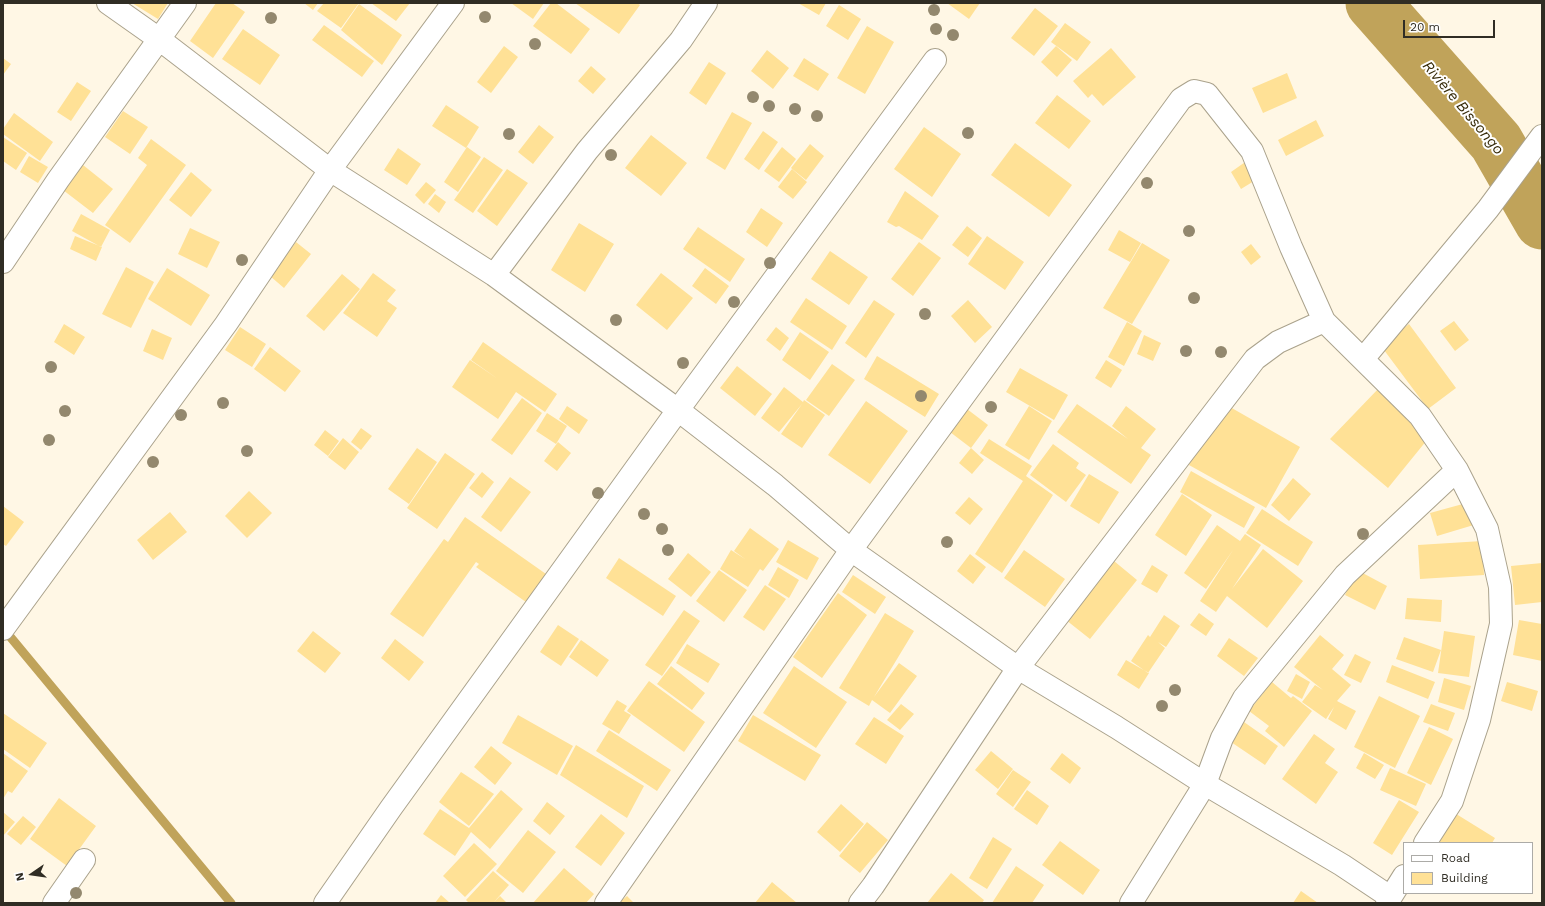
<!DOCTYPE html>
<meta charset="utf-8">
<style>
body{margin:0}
#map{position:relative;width:1545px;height:906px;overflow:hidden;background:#fff7e5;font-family:"Work Sans",sans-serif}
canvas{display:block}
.frame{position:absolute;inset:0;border:4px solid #302d24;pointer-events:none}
.legend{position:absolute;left:1403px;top:842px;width:130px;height:52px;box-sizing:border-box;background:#fff;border:1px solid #acaba7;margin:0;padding:5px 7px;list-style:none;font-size:12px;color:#302d24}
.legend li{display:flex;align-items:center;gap:8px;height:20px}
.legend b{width:20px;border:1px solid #acaba7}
.north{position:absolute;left:12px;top:854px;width:40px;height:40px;-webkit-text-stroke:3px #fff;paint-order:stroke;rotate:257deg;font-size:11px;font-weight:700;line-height:16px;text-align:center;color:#302d24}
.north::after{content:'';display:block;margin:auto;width:14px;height:18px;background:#302d24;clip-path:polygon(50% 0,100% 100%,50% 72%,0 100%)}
.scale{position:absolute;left:1403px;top:20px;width:92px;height:18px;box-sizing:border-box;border:2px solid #302d24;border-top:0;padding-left:5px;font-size:12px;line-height:14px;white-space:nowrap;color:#302d24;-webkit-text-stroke:3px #fff;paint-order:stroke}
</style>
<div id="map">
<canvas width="1545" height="906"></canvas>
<div class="frame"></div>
<ul class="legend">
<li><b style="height:5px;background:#fff"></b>Road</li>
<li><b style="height:11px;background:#ffe196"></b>Building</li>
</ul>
<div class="north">N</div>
<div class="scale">20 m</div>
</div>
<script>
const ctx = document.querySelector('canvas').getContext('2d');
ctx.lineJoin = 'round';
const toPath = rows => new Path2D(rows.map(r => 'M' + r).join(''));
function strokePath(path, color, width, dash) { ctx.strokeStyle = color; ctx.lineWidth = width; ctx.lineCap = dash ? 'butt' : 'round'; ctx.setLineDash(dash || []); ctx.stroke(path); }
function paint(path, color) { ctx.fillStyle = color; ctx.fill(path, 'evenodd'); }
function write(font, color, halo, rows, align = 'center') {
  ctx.font = font + ' "Work Sans",sans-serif'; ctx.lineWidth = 4; ctx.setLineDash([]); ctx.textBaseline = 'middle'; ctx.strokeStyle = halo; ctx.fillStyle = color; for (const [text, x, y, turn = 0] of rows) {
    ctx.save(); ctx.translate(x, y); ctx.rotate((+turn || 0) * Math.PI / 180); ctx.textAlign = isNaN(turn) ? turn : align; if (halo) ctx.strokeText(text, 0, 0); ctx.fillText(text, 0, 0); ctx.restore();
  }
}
const stream = toPath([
 [3,628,231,903]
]);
const river = toPath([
 [1373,3,1496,142,1542,222]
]);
const building = toPath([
 [132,3,168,3,158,19],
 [216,3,232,3,245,12,213,58,190,41],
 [304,3,318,3,313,10],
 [324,3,359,3,341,28,317,11],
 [371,3,410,3,396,21],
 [511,3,544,3,533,19],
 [551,3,556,3,590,29,571,54,533,26],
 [575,3,637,3,640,5,619,34],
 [798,3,826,3,819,15],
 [947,3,980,3,969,19],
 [359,4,402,35,382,65,341,30],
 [839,5,861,19,848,40,826,26],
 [1035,8,1058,26,1034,56,1011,38],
 [1065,23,1091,42,1077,61,1051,42],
 [324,25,374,61,362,77,312,40],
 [867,26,894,42,865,94,837,78],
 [243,29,280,55,260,85,222,59],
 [504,46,518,57,491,93,477,82],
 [1056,46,1072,60,1057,77,1041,62],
 [1111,48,1136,77,1103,106,1092,94,1088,98,1073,81],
 [767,50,789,68,773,89,751,71],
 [3,58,11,64,3,75],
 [804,58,829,74,818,91,793,76],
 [709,62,726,73,706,105,689,93],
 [591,66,606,79,593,94,578,81],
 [1287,73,1297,98,1263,113,1252,88],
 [77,82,91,91,71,121,57,112],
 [1057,95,1091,121,1069,149,1035,123],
 [446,105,479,127,466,148,432,126],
 [123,111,148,127,130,154,105,137],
 [732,112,752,123,725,170,706,158],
 [14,113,53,142,40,161,3,134,3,129],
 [1316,120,1324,136,1286,156,1278,140],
 [539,125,554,137,533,164,518,152],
 [924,127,961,154,932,197,894,169],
 [763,131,778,142,759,170,744,159],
 [651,135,687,163,661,196,625,168],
 [3,137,27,153,16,170,3,161],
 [151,139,186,165,130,243,105,225,147,165,138,158],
 [1015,143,1072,185,1049,217,991,175],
 [810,144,824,156,806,180,791,168],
 [467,147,481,157,458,192,444,182],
 [782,147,796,159,779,182,764,171],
 [398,148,421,164,407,185,384,170],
 [29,156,48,167,38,183,20,172],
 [484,157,503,170,473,213,454,200],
 [1248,160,1259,178,1241,189,1231,172],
 [83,165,113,189,93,213,63,190],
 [507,169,528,183,497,226,477,211],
 [792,169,807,182,793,199,778,187],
 [191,172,212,190,191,217,169,200],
 [426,182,436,190,424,204,415,195],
 [905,191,939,216,922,240,899,226,896,227,887,222],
 [435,194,446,202,439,213,428,204],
 [761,208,783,223,767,247,746,232],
 [81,214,110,230,101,247,72,231],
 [579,223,614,244,585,292,551,270],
 [967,226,982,238,968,257,952,245],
 [698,227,745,259,730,282,683,249],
 [190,228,220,242,207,268,178,254],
 [1119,230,1141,243,1130,262,1108,250],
 [75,236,102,247,96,261,70,249],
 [987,236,1024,262,1005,290,968,264],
 [296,242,311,254,284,288,270,276],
 [919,242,941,258,913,296,891,279],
 [1142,243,1170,260,1132,324,1103,308],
 [1251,244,1261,257,1251,265,1241,252],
 [830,251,868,277,849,305,811,279],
 [126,267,154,282,131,328,102,314],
 [167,268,210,295,191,326,148,299],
 [705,268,729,286,716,304,692,286],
 [373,273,396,290,387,301,397,308,377,337,343,313],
 [661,273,693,298,667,330,636,305],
 [342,274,360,289,324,331,306,316],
 [806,298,847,326,832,350,790,322],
 [874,300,895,314,866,358,845,343],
 [968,300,992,327,975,343,951,316],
 [1454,321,1469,340,1455,351,1440,331],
 [1127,322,1142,331,1124,366,1108,357],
 [64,324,85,337,74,355,54,342],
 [1409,324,1456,388,1428,409,1381,346],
 [240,327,266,344,252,367,225,350],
 [776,327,789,338,780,351,766,340],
 [152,329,172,338,163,360,143,351],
 [800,332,829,352,810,380,782,360],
 [1144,335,1161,343,1153,361,1137,354],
 [483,342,557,394,545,412,516,392,498,419,452,387,470,360,498,379,471,360],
 [270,347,301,371,285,392,254,369],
 [877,356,939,394,925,417,864,379],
 [1106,360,1122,370,1111,388,1095,378],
 [832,364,855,380,829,416,806,400],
 [737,366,772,394,755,416,720,388],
 [1020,368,1068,395,1054,420,1006,392],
 [784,387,803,402,804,400,825,415,802,448,781,434,802,404,779,432,761,418],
 [1379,388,1427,440,1388,488,1330,439],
 [522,398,542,413,512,455,491,440],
 [866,401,908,431,870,484,828,455],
 [1223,403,1300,447,1266,508,1189,465],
 [1077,404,1128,439,1112,426,1126,406,1156,429,1141,448,1151,455,1131,484,1057,432],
 [567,406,588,420,579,434,559,419],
 [1029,406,1052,421,1029,460,1005,445],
 [967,409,988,425,971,448,950,432],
 [547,413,567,426,556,444,536,431],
 [361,428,372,436,361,450,351,442],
 [325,430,339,441,328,456,314,445],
 [343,438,359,452,345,470,328,457],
 [989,439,1032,466,1026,476,1053,495,1002,573,975,554,1023,481,980,453],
 [558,442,571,453,557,471,544,461],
 [1053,444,1079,463,1076,468,1086,475,1066,502,1030,475],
 [417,448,437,462,409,504,388,489],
 [971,448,984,460,972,474,959,463],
 [445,453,475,474,437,529,407,508],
 [1191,471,1255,507,1244,528,1180,492],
 [482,472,494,482,482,498,469,488],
 [1089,474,1119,492,1099,524,1070,506],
 [510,477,531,492,501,532,481,517],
 [1293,478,1311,494,1289,521,1271,505],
 [249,491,272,513,247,538,225,516],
 [1182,494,1212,515,1186,556,1155,535],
 [969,497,983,509,970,525,955,513],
 [1470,502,1477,524,1437,536,1430,513],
 [3,506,24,522,6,546,3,544],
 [1262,509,1313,542,1298,566,1246,533],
 [170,512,187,532,153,560,137,540],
 [465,517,546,574,526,602,476,567,479,564,476,562,423,637,390,614,444,539,448,542],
 [1217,525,1240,541,1245,534,1261,545,1232,589,1263,549,1303,581,1267,628,1227,596,1216,612,1200,601,1233,550,1206,589,1184,573],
 [750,528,779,549,763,571,760,569,748,587,720,569,731,550,745,559,734,551],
 [788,540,819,558,807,580,776,562],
 [1482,541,1484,575,1420,579,1418,545],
 [1024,550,1065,579,1045,607,1004,578],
 [688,553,711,572,691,597,668,579],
 [970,554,986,567,973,584,957,571],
 [619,558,676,596,663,616,606,578],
 [1114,561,1137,580,1090,639,1066,620],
 [1542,563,1542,602,1515,605,1511,566],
 [1152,565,1168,575,1157,593,1141,584],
 [778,567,799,580,789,598,768,585],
 [719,570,747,590,724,622,696,601],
 [1357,570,1387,586,1375,610,1345,595],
 [853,575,886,597,875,614,842,592],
 [765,585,786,599,764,631,743,617],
 [838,593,867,615,822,678,793,657],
 [1407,598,1442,600,1441,622,1405,619],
 [684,610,700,621,662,676,645,665],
 [885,613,914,631,874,697,899,663,917,676,890,713,872,700,869,706,839,688],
 [1199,613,1214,624,1206,636,1190,625],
 [1164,615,1180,626,1166,647,1158,642,1165,648,1148,673,1131,661,1148,635,1150,637],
 [1519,620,1542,624,1542,661,1513,655],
 [558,625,579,639,561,666,540,652],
 [313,631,341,653,325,673,297,651],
 [1444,631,1475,636,1469,677,1438,673],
 [1320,635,1344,655,1332,669,1351,685,1337,701,1356,711,1346,730,1328,719,1334,707,1326,719,1302,702,1315,685,1323,690,1294,667],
 [1404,637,1441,650,1433,672,1396,659],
 [1229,638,1258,658,1244,676,1217,656],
 [395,639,424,662,409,681,381,658],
 [581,640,609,660,597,677,569,657],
 [687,644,720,664,708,683,676,663],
 [1355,654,1371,662,1361,683,1344,675],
 [1126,660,1149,673,1139,689,1117,675],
 [1392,665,1435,682,1428,699,1386,682],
 [671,666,705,693,692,710,657,684],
 [794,666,847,702,816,748,763,713],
 [1296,674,1310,682,1302,699,1287,691],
 [1444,678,1471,686,1464,710,1438,702],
 [649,681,705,722,684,752,627,711],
 [1272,682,1291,698,1293,696,1312,711,1284,747,1265,731,1269,726,1249,711],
 [1507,682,1538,691,1532,711,1501,701],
 [1379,696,1420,716,1395,768,1354,747],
 [617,700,627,706,624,711,631,715,619,734,602,724],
 [901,704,914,714,900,730,887,720],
 [1431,704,1455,713,1448,731,1423,722],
 [3,713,47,743,30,768,3,749],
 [518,715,573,746,557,775,502,743],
 [753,715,821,755,805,781,738,741],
 [874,717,904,736,886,764,855,744],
 [1244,722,1278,746,1265,765,1231,742],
 [1429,727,1453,739,1431,785,1407,773],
 [609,730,671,770,657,791,596,751],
 [1314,734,1335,749,1325,763,1338,772,1316,804,1282,779],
 [576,745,644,786,627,818,560,775],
 [491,746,512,763,495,785,474,767],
 [991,751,1013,769,998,789,975,770],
 [3,753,28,771,12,793,8,791,3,799],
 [1062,753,1081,768,1070,784,1050,769],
 [1364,753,1384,765,1375,779,1356,768],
 [1390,768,1426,784,1416,806,1380,790],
 [1013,770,1031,782,1013,807,996,794],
 [461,772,494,794,469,826,439,802],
 [501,790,523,809,490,849,471,832,455,856,423,834,440,809,469,828],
 [1027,790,1049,806,1037,825,1014,809],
 [59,798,96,826,67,866,30,839],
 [1399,800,1419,812,1392,855,1373,843],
 [547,802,565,816,550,835,533,821],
 [841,804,864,824,840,852,817,832],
 [3,812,15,822,3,836],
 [1453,812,1495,838,1492,843,1436,843],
 [601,814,625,833,601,866,575,847],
 [23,816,36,827,21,845,7,834],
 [867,822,888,840,860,873,839,856],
 [528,830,556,852,523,893,496,871],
 [993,837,1012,849,987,889,969,878],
 [1060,841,1100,870,1083,895,1042,865],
 [474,843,497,864,465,897,443,876],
 [1016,866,1044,885,1032,903,992,903],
 [564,868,594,894,586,903,533,903],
 [493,871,509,885,494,902,500,896,507,903,469,903,466,900],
 [951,873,984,900,982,903,927,903],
 [772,882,797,903,755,903],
 [1301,891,1318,903,1293,903],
 [441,895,450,903,435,903],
 [627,896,634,903,619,903]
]);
const minor = toPath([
 [108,3,159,39,330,170,494,275,678,410,775,485,851,550,1018,668,1116,727,1205,784,1342,865,1390,897],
 [3,262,58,180,185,3],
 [494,275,587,151,681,40,706,3],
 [1363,359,1488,209,1542,136],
 [3,629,226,324,330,170,453,3],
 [54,903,84,860],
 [325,903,391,808,678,410,935,60],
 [606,903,851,550,1181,99,1194,91,1207,94,1252,151,1291,247,1324,321,1420,416,1457,470,1487,529,1500,587,1501,624,1479,720,1452,801,1425,843],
 [860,903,873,886,1018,668,1255,359,1278,342,1324,321],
 [1131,903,1205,784,1222,738,1244,698,1345,575,1457,470],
 [1387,903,1404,876]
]);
const trees = [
 [934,10],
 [485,17],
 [271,18],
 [936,29],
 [953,35],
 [535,44],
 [753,97],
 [769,106],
 [795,109],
 [817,116],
 [968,133],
 [509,134],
 [611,155],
 [1147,183],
 [1189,231],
 [242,260],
 [770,263],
 [1194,298],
 [734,302],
 [925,314],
 [616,320],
 [1186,351],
 [1221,352],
 [683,363],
 [51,367],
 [921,396],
 [223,403],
 [991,407],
 [65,411],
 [181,415],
 [49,440],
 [247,451],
 [153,462],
 [598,493],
 [644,514],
 [662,529],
 [1363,534],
 [947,542],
 [668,550],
 [1175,690],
 [1162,706],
 [76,893]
];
const waterNames = [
 ["Rivière Bissongo",1463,108,50]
];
strokePath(stream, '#c0a35a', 9);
strokePath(river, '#c0a35a', 55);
paint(building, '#ffe196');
strokePath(minor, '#aaa28c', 24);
strokePath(minor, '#fff', 22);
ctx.fillStyle = '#93886e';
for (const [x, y] of trees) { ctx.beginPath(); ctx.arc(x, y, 6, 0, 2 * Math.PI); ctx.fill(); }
write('italic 15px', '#362a08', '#fff', waterNames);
</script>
